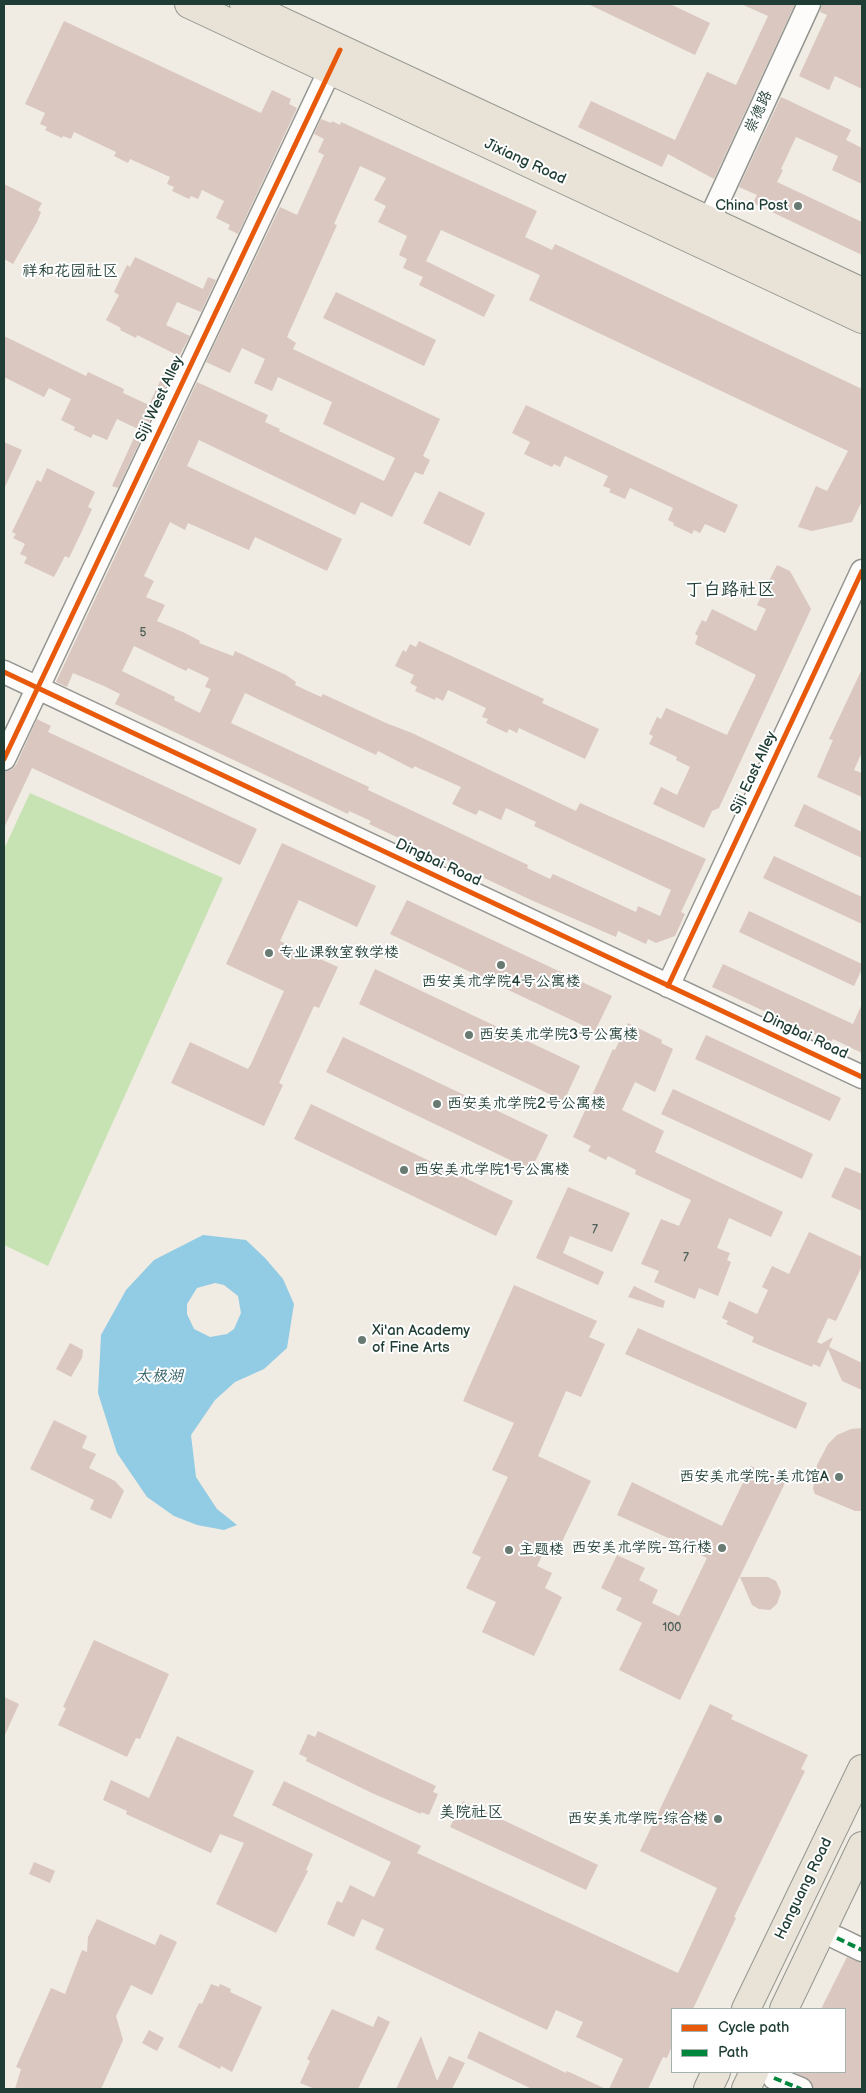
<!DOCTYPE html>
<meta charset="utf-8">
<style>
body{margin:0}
#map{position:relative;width:866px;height:2093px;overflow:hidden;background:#f0ece3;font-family:"Balsamiq Sans",sans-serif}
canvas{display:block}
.frame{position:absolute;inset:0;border:5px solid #1f3d34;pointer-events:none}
.legend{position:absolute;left:671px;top:2008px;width:175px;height:65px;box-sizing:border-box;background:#fff;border:1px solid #a5b1ae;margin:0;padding:6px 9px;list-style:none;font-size:15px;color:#1f3d34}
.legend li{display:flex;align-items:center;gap:10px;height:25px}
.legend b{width:25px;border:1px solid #a5b1ae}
</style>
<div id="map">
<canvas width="866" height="2093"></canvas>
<div class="frame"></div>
<ul class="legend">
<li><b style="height:6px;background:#e8590c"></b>Cycle path</li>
<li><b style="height:6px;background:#00873e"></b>Path</li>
</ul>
</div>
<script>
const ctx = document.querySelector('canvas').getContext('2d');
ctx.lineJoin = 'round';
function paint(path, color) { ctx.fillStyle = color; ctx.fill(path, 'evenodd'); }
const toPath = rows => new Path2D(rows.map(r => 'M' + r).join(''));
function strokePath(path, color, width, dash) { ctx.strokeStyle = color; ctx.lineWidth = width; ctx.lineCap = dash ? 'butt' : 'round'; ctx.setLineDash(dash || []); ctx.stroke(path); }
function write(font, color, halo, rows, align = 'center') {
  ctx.font = font + ' "Balsamiq Sans","LXGW WenKai TC",sans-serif'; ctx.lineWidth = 4; ctx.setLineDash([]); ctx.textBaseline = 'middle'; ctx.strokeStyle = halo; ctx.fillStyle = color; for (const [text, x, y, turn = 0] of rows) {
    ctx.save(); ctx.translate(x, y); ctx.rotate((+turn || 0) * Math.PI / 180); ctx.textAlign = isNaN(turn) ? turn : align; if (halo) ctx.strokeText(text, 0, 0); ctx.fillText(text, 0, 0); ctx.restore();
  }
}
const green = toPath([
 [30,793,223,878,48,1266,4,1245,4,849]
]);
const water = toPath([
 [203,1235,246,1240,265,1258,283,1279,294,1304,287,1348,264,1369,235,1382,215,1400,191,1435,196,1477,217,1509,237,1525,224,1530,197,1525,174,1516,147,1497,117,1453,98,1393,101,1335,126,1290,154,1260],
 [215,1283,224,1285,238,1296,241,1313,234,1329,227,1334,210,1337,194,1329,187,1314,187,1304,197,1288]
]);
const building = toPath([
 [588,4,670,4,710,23,695,55],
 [741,4,795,4,714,179,668,154,662,167,578,127,591,101,675,140,707,72,736,85,768,16],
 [822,4,862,4,862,89,835,76,829,90,799,76,827,15,820,12],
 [64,21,261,113,272,90,291,99,289,104,297,108,238,234,228,229,230,225,216,218,224,201,202,190,198,199,191,196,189,199,172,191,174,187,167,184,170,177,130,159,128,163,114,156,116,152,74,132,71,139,63,136,62,138,45,130,47,127,40,124,45,113,25,104],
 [781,97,851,130,846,140,862,148,862,184,832,170,838,156,796,137,781,169,783,170,777,182,862,222,862,255,753,203,757,195,739,187],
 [321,119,331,123,332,121,340,125,341,122,537,211,525,237,552,250,555,244,862,389,862,501,852,522,812,531,798,527,816,486,827,491,848,451,529,300,540,275,441,230,426,261,495,295,484,317,419,285,423,277,403,268,407,259,399,255,407,236,378,222,386,206,374,200,386,178,360,166,334,224,337,225,287,337,296,343,293,349,440,419,423,456,430,460,423,475,415,472,392,517,361,502,355,515,199,440,187,466,342,539,327,571,255,537,249,550,188,523,185,530,170,522,144,576,154,581,146,597,165,605,157,621,185,633,200,641,199,643,233,656,235,651,286,675,296,682,295,685,321,697,323,694,386,723,412,733,576,811,580,803,706,859,681,912,685,914,675,936,656,943,648,939,646,944,618,931,616,937,531,900,369,824,371,821,349,811,348,814,115,704,120,694,104,686,73,673,67,687,56,682,197,382,268,415,265,422,280,429,279,431,384,481,395,458,323,424,332,402,278,377,272,391,254,383,265,359,242,348,230,373,206,362,280,207,297,215,324,155,318,152,324,139,314,134],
 [134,646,186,671,188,668,209,678,205,687,211,689,200,713,174,700,175,697,122,671],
 [245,693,376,755,378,751,413,769,414,766,461,787,452,804,476,815,479,810,501,820,506,808,536,822,534,826,671,890,660,916,638,906,636,912,553,874,550,879,527,868,528,865,368,790,369,787,231,723],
 [4,184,42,203,38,210,41,212,37,222,13,264,4,259],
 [135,257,203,289,208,277,216,280,201,312,177,302,166,325,190,336,179,356,137,335,136,338,120,330,121,328,106,320,119,295,114,292,127,265,130,267],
 [336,292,436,340,424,366,323,318],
 [4,336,86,376,88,372,124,389,123,393,149,405,166,368,173,371,118,488,112,486,138,429,117,419,107,440,93,434,91,438,74,430,75,427,61,420,71,399,49,388,44,397,4,377],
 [526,405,738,505,725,533,705,524,700,533,694,530,692,534,673,525,674,523,668,520,673,508,630,488,625,499,609,492,611,489,603,486,608,476,565,456,560,467,554,464,552,467,524,454,530,442,512,433],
 [4,442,22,450,4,489],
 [47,468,95,492,88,507,92,509,81,533,69,558,65,556,54,577,24,563,27,557,20,554,25,544,13,538,16,534,12,532,37,480,41,482],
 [439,491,485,513,470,546,423,523],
 [777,565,790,571,811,609,719,808,712,811,704,828,653,804,661,787,677,795,690,767,676,760,677,757,649,744,653,736,649,734,657,717,661,719,666,708,727,735,756,675,695,644,698,636,695,634,702,620,706,622,712,609,756,631,766,609,757,605],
 [419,641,544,699,542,703,599,729,585,759,519,728,517,733,509,729,507,733,486,723,488,719,482,717,486,708,448,690,443,701,436,697,435,700,415,691,417,687,410,683,414,675,395,666,403,650,406,652,410,644,416,647],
 [862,669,862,752,854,770,862,773,862,797,817,777,833,740,829,739],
 [37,719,51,726,48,732,257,829,240,865,32,768,4,828,4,772,11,770,16,765],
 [804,804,862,832,862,858,794,826],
 [282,843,376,886,357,927,299,900,280,941,338,967,319,1008,314,1006,279,1083,283,1085,264,1126,171,1083,190,1042,248,1069,251,1064,284,991,226,964],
 [774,856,862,897,862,924,763,878],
 [407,900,612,996,595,1031,390,934],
 [749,911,862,964,862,969,854,986,739,932],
 [723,964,853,1024,862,1004,862,1053,833,1039,831,1042,712,987],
 [375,969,580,1066,564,1101,359,1004],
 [628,1023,662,1040,661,1043,673,1049,655,1092,635,1082,622,1110,664,1131,655,1152,783,1212,771,1237,729,1218,717,1248,730,1253,727,1260,731,1262,718,1296,699,1288,695,1299,654,1282,659,1271,641,1264,661,1219,679,1226,691,1200,635,1174,636,1170,608,1156,606,1160,588,1151,591,1146,573,1137,613,1049,615,1050],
 [706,1035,841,1098,830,1121,695,1059],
 [343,1037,548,1135,531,1170,326,1072],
 [673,1089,813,1154,802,1179,661,1114],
 [311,1104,513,1201,496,1236,294,1139],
 [845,1167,862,1174,862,1211,831,1197],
 [568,1187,630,1213,612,1252,570,1236,563,1253,604,1272,598,1285,536,1258],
 [809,1232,862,1257,862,1266,836,1321,828,1318,817,1342,821,1344,833,1337,829,1347,862,1363,862,1390,842,1381,828,1349,820,1367,813,1364,812,1367,752,1342,754,1337,726,1324,728,1321,722,1318,729,1301,757,1314,768,1290,762,1287,772,1266,789,1274],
 [514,1285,597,1321,589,1337,605,1344,581,1397,566,1391,538,1456,591,1481,560,1546,549,1541,537,1566,552,1573,545,1588,562,1597,534,1656,482,1632,496,1602,466,1588,481,1557,472,1553,508,1477,492,1470,514,1423,463,1401],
 [634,1286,665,1301,663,1308,628,1297],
 [638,1328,807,1403,796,1429,625,1354],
 [70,1343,83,1350,82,1358,71,1377,56,1369],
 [54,1420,87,1436,82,1448,96,1454,89,1468,115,1481,124,1491,111,1519,90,1509,94,1500,30,1469],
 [862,1428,862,1511,855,1511,815,1494,813,1489,817,1465,828,1444,837,1435,851,1429],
 [751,1466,785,1483,680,1700,619,1670,642,1623,616,1610,622,1598,601,1588,617,1555,645,1568,639,1580,658,1590,652,1603,679,1616,707,1558,695,1552,695,1550,617,1515,632,1482,722,1526],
 [740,1577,768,1577,776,1581,781,1592,777,1604,770,1610,759,1609,752,1605],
 [94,1640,169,1674,140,1739,136,1738,127,1757,58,1725,66,1708,63,1707],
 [4,1697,19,1704,4,1737],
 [710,1704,733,1715,731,1719,808,1755,801,1769,805,1771,734,1917,736,1918,693,2009,672,2009,672,2046,667,2058,663,2057,648,2089,609,2089,623,2059,576,2037,583,2022,556,2010,547,2030,375,1949,384,1929,362,1919,354,1937,327,1924,337,1901,342,1903,350,1885,374,1897,391,1862,272,1805,284,1781,421,1846,417,1853,678,1973,717,1888,640,1851],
 [318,1731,436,1786,433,1792,438,1794,429,1815,421,1812,421,1814,374,1794,306,1761,307,1758,299,1754,308,1734,315,1737],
 [177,1736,254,1771,233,1816,313,1854,306,1870,308,1871,276,1933,216,1904,244,1843,220,1834,211,1853,126,1814,127,1811,103,1800,111,1780,149,1798],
 [463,1801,598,1865,586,1890,450,1827],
 [34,1862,55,1871,50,1883,29,1874],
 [97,1919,155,1945,160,1934,177,1942,152,1995,131,1985,116,2016,123,2040,101,2089,15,2089,21,2069,16,2067,51,1988,65,1994,82,1950,87,1952,88,1937],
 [847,1957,862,1963,862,2089,814,2089,811,2081,793,2072,845,2072,845,2009,821,2009],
 [211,1984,219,1987,220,1984,231,1989,230,1992,262,2007,232,2072,221,2066,220,2069,178,2047,199,2003,202,2004],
 [332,2009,373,2027,378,2016,390,2022,358,2089,315,2089,300,2083,310,2061,307,2059],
 [149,2030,164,2038,157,2051,142,2043],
 [479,2031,566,2073,567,2071,606,2089,532,2089,467,2058],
 [421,2036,437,2081,449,2056,465,2063,452,2089,396,2089]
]);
const minor = toPath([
 [709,221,809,4],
 [4,672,862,1077],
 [4,759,337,55],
 [668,986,862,571],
 [837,1938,862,1950],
 [774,2078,801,2089]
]);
const major = toPath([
 [189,4,862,319],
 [244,4,862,292],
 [746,2009,862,1769],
 [784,2009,862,1846],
 [708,2089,716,2072],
 [746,2089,754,2072]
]);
const quiet = toPath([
 [837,1938,862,1950],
 [774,2078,801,2089]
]);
const cycleway = toPath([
 [4,672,862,1077],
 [4,759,340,50],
 [668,986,862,571]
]);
const markers = [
 [798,206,5,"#687a71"],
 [269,953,5,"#687a71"],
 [501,965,5,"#687a71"],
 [469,1035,5,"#687a71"],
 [437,1104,5,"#687a71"],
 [404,1170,5,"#687a71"],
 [362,1340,5,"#687a71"],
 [839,1477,5,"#687a71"],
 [722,1548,5,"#687a71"],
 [509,1550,5,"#687a71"],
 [718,1819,5,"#687a71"]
];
const numberNames = [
 ["5",143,633],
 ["7",595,1230],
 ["7",686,1258],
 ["100",672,1628]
];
const streetNames = [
 ["崇德路",759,112,-65],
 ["Jixiang Road",525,162,25],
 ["Siji West Alley",160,399,-65],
 ["Siji East Alley",754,773,-65],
 ["Dingbai Road",438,863,25],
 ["Dingbai Road",805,1036,25],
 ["Hanguang Road",804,1889,-64]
];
const poiNames = [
 ["China Post",788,206,"right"],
 ["专业课教室教学楼",279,953],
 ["西安美术学院4号公寓楼",501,982,"center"],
 ["西安美术学院3号公寓楼",479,1035],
 ["西安美术学院2号公寓楼",447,1104],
 ["西安美术学院1号公寓楼",414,1170],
 ["Xi'an Academy",372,1331],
 ["of Fine Arts",372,1348],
 ["西安美术学院-美术馆A",829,1477,"right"],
 ["西安美术学院-笃行楼",712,1548,"right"],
 ["主题楼",519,1550],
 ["西安美术学院-综合楼",708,1819,"right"]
];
const neighbourhoodNames = [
 ["祥和花园社区",70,272],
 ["美院社区",471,1813]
];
const waterNames = [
 ["太极湖",159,1377]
];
const quarterNames = [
 ["丁白路社区",730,590]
];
paint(green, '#c7e2b3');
paint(water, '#91cbe4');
paint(building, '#d9c7c0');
strokePath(minor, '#939690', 25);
strokePath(major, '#939690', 30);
strokePath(minor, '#fdfcfb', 22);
strokePath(major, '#e8e3d6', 28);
strokePath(quiet, '#00873e', 4, [8, 4]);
strokePath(cycleway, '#e8590c', 5);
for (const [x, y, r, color] of markers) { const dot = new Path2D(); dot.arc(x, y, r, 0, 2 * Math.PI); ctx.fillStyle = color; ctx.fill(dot); strokePath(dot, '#fff', 2); }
write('12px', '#4e6057', null, numberNames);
write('15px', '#1f3d34', '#fff', streetNames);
write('15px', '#1f3d34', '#fff', poiNames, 'left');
write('16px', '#1f3d34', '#fff', neighbourhoodNames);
write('italic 16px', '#356369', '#fff', waterNames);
write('18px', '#1f3d34', '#fff', quarterNames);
</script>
